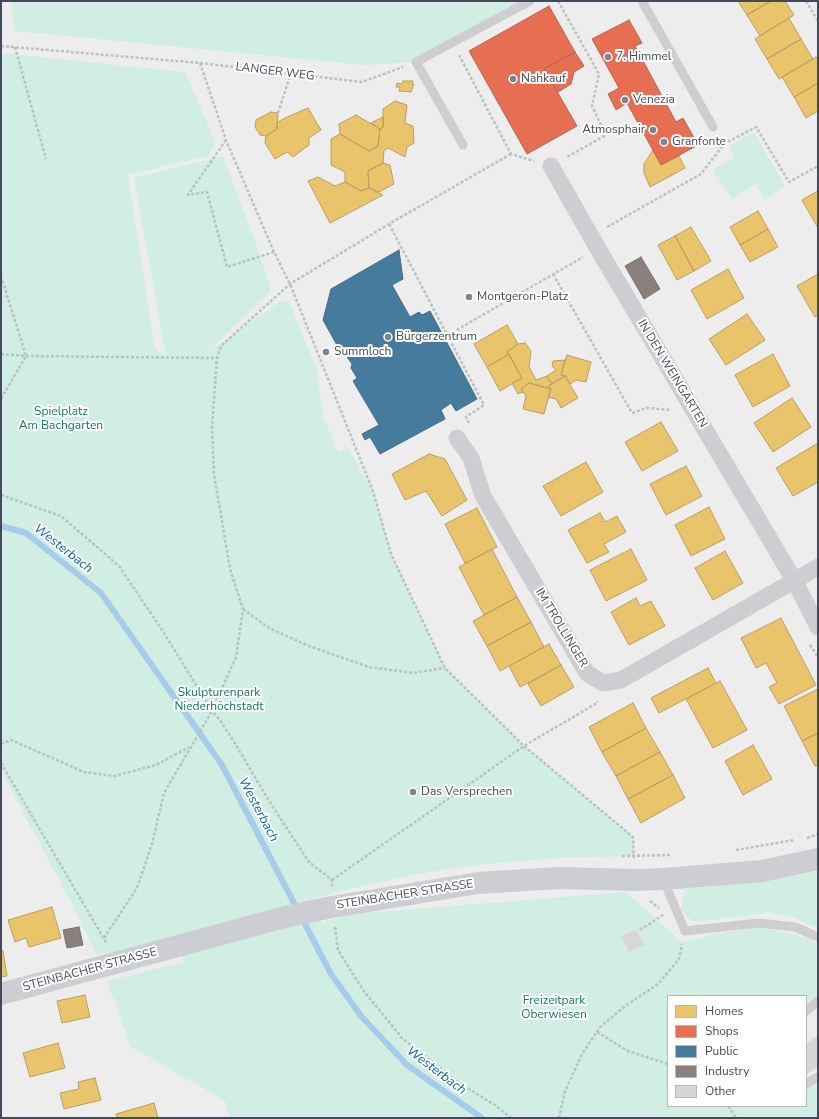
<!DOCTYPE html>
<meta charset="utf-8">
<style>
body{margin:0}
#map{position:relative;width:819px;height:1119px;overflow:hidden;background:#eeeded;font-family:"Nunito Sans",sans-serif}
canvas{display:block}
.frame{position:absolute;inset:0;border:2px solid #444a59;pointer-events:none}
.legend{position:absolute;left:667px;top:995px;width:140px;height:112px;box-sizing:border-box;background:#fff;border:1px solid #b4b7bd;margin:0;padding:5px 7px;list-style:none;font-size:12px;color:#444a59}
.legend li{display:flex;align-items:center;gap:8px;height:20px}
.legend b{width:20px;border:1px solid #b4b7bd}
</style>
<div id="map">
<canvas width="819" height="1119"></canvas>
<div class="frame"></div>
<ul class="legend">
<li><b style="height:11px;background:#e9c46a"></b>Homes</li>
<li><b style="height:11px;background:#e76f51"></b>Shops</li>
<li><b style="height:11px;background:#457b9d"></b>Public</li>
<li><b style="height:11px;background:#8a817c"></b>Industry</li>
<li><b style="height:11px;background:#d6d6d9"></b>Other</li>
</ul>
</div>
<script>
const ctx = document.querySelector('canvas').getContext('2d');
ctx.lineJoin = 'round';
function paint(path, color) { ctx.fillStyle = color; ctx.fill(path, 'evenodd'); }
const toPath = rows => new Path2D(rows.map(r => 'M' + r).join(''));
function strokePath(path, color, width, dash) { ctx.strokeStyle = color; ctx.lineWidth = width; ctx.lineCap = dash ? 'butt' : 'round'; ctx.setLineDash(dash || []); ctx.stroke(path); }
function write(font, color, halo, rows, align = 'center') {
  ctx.font = font + ' "Nunito Sans",sans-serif'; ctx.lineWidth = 4; ctx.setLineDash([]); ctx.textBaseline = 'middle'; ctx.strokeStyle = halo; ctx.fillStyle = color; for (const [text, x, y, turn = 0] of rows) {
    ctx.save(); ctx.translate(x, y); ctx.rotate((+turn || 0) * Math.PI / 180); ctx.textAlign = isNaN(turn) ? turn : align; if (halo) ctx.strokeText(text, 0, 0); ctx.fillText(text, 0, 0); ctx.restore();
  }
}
const green = toPath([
 [11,1,530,1,416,62,363,65,15,31],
 [1,53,185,72,216,143,208,156,128,175,155,349,166,356,134,178,223,156,255,241,271,291,207,353,279,302,289,301,317,370,323,416,338,452,348,448,373,491,391,554,445,668,524,746,633,837,634,856,557,858,477,865,417,874,332,893,281,910,228,924,111,953,96,954,71,902,1,771],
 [754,132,785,186,765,199,756,184,732,199,713,169,734,158,729,146],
 [818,871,818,929,792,917,769,913,693,922,681,910,685,889,759,881],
 [626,892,681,942,757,926,805,937,818,944,818,996,806,1005,806,996,668,996,668,1106,806,1106,806,1090,818,1083,818,1118,230,1118,225,1101,131,1047,107,981,184,962,180,954,320,918,322,923,350,914]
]);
const homes = toPath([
 [738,1,771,1,747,15,738,1],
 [771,1,785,1,794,15,760,36,747,15,771,1],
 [789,18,801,39,767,59,755,39,789,18],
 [801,39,813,59,779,79,767,59,801,39],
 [816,57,818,60,818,83,794,97,782,77,816,57],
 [403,81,413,81,412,83,414,84,411,92,399,91,400,87,396,87,397,83,402,84,403,81],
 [818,83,818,111,806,118,794,97,818,83],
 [395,101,407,105,405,123,413,126,414,143,407,147,405,157,388,148,384,151,383,163,368,171,369,188,361,191,345,182,345,172,331,165,331,139,340,134,369,151,378,146,380,129,383,127,383,109,395,101],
 [308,108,321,130,309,138,309,145,293,157,287,152,275,159,265,143,266,136,277,129,277,123,278,122,285,118,308,108],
 [271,112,278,113,277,129,266,136,260,135,255,127,256,120,271,112],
 [356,115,380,129,378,146,369,151,340,134,339,124,356,115],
 [383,117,383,127,380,129,371,123,383,117],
 [653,150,661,165,679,156,685,168,650,187,644,173,644,164,653,150],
 [383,163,390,165,394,184,379,192,369,188,368,171,383,163],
 [318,177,335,186,345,182,361,191,369,188,383,195,330,223,308,181,318,177],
 [818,191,818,228,802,200,818,191],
 [758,211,768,229,740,245,730,227,758,211],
 [691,227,711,261,694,271,675,236,691,227],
 [768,229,778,247,750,262,740,245,768,229],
 [675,236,694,271,677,280,658,245,675,236],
 [728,269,744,298,707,319,691,290,728,269],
 [818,274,818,315,815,317,797,286,818,274],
 [747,314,765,340,726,365,709,339,747,314],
 [507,325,518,344,507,352,509,354,487,367,474,344,507,325],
 [525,343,531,351,529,367,536,380,547,376,552,384,548,386,551,389,529,383,521,389,523,392,518,394,512,383,522,378,507,352,518,344,525,343],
 [509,354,522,378,500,391,487,367,509,354],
 [773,354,790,386,753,407,735,375,773,354],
 [567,355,591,362,586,382,576,380,570,384,565,376,561,375,567,355],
 [565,360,561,375,565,376,552,384,547,376,556,370,552,366,553,361,565,360],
 [565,376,578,398,561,408,556,399,548,397,551,389,548,386,565,376],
 [529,383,551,389,544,414,523,409,526,396,521,389,529,383],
 [792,398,811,427,773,452,754,423,792,398],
 [661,422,678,451,642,471,625,442,661,422],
 [818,443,818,482,793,496,776,468,818,443],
 [429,454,445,459,467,500,442,516,426,491,405,500,392,474,429,454],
 [586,462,603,492,561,516,543,486,586,462],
 [686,466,702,496,666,515,650,484,686,466],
 [709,507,725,539,691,556,675,525,709,507],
 [477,508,497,547,465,563,445,524,477,508],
 [600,513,605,522,617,516,626,532,604,544,609,552,587,563,568,530,600,513],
 [492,549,517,597,484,615,459,567,492,549],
 [631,549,647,580,606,601,590,570,631,549],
 [725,551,743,583,713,600,695,568,725,551],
 [517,597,531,622,487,646,473,621,517,597],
 [636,598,640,606,651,601,665,626,629,645,611,612,636,598],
 [781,618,816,685,779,704,769,687,777,683,766,663,756,668,741,638,781,618],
 [531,622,544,647,500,671,487,646,531,622],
 [549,644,561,665,520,687,509,666,549,644],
 [561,665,574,687,541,706,528,684,561,665],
 [708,668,716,683,659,713,651,698,708,668],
 [720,681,747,730,713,748,686,699,720,681],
 [818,689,818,733,802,741,784,706,818,689],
 [633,703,646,728,602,752,589,727,633,703],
 [646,728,660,752,616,776,602,752,646,728],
 [818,733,818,765,815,766,802,741,818,733],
 [753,745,772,779,743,795,725,761,753,745],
 [660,752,673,775,628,799,616,776,660,752],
 [673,775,685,798,641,823,628,799,673,775],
 [52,907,61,938,29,947,26,938,15,942,8,920,52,907],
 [3,951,7,976,1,977,1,952,3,951],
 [85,995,90,1017,62,1023,57,1001,85,995],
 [58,1043,65,1068,30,1077,23,1053,58,1043],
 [95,1078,101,1100,64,1109,60,1093,79,1089,78,1082,95,1078],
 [154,1103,158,1118,117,1118,116,1114,154,1103]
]);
const shops = toPath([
 [549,6,575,52,544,69,577,126,527,154,469,51,549,6],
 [629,20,642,43,635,46,676,122,683,118,698,145,661,165,627,103,616,110,608,94,619,88,592,39,629,20],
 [575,52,584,66,574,72,571,84,558,92,544,69,575,52]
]);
const public = toPath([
 [399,250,403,279,392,285,410,317,419,312,422,315,430,311,477,399,456,411,451,403,441,410,445,419,380,454,370,437,365,440,362,434,379,425,353,381,357,378,351,368,352,364,345,354,343,356,323,320,331,289,399,250]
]);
const industry = toPath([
 [641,257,660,289,644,299,625,266,641,257],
 [79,927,83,945,67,948,63,930,79,927]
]);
const stream = toPath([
 [1,526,26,533,101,593,222,765,331,974,361,1016,407,1065,482,1118]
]);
const building = toPath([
 [636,930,644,945,629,952,621,936,636,930],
 [818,1036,818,1067,806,1074,806,1043,818,1036]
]);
const path = toPath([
 [558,1,599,74,592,106,606,135,567,157],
 [806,1,818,21],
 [1,46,200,63,362,82,403,67],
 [15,47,46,159],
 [459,55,511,154,534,161],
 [200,63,226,140,274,252,290,284,373,491,391,554,445,668,524,746,633,837,634,859],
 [278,113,291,73],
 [226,140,188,195,207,192,227,267,274,252],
 [389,224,484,405,466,417,469,423],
 [607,227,701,174,724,144,756,127,789,182,818,166],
 [553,274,632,413,647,408,671,410],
 [1,276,26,356,1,399],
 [448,335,583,257],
 [1,354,26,356,217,358,221,346,290,284,389,224,511,154],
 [1,495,61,516,119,566,164,633,212,711,220,720,236,745,269,801,309,862,332,880,332,886],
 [243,609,269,628,309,646,369,667,413,673,445,668],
 [810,645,818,657],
 [1,744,11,740,84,772,114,776,156,765,189,747],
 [1,763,107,944],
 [807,838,818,834],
 [736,850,794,840],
 [622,856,671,855],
 [332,880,524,746,597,703,598,701],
 [650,901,659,908],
 [335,927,338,950,363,990,402,1038,459,1083,495,1105,511,1118],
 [640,930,663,915],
 [104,938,137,888,152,844,164,793,212,711,236,657,243,609,230,569,214,474,212,427,217,358],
 [597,1032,628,1051,668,1064],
 [728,1106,736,1118],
 [559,1118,565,1091,582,1054,600,1027,624,1007,658,984,679,959,682,944]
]);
const lane = toPath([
 [642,1,713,127],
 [463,145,416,62,530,1],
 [663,879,685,931,758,923,795,927,818,937],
 [806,1011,818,1001],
 [806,1084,818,1077]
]);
const street = toPath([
 [551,166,597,247,794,580,818,627],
 [457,438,471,458,483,496,587,673,603,683,621,680,818,567]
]);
const secondary = toPath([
 [1,994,285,917,332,907,478,883,559,878,636,880,663,879,762,871,818,859]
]);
const markers = [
 [608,57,4,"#80838d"],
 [513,79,4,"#80838d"],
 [625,100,4,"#80838d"],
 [653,130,4,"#80838d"],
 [664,142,4,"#80838d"],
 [469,297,4,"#80838d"],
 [388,337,4,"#80838d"],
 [326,352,4,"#80838d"],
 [413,792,4,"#80838d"]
];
const poiNames = [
 ["7. Himmel",616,57],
 ["Nahkauf",521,79],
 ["Venezia",633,100],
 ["Atmosphair",645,130,"right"],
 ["Granfonte",672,142],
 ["Montgeron-Platz",477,297],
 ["Bürgerzentrum",396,337],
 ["Summloch",334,352],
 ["Das Versprechen",421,792]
];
const streetNames = [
 ["LANGER WEG",275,72,7],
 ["IN DEN WEINGÄRTEN",672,374,59],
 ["IM TROLLINGER",561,628,59],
 ["STEINBACHER STRASSE",405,895,-9],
 ["STEINBACHER STRASSE",90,970,-15]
];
const parkNames = [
 ["Spielplatz",61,412],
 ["Am Bachgarten",61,426],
 ["Skulpturenpark",219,693],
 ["Niederhöchstadt",219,707],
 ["Freizeitpark",554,1001],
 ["Oberwiesen",554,1015]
];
const waterNames = [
 ["Westerbach",63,549,38],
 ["Westerbach",258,810,62],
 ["Westerbach",436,1071,37]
];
paint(green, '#d1eee2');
paint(homes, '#e9c46a');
strokePath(homes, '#b89f65', 1);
paint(shops, '#e76f51');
strokePath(shops, '#b66453', 1);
paint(public, '#457b9d');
strokePath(public, '#456c89', 1);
paint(industry, '#8a817c');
strokePath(industry, '#757072', 1);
strokePath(stream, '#a5ccec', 6);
paint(building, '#d6d6d9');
strokePath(building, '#dfdfe0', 1);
strokePath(path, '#b8c3c2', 2.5, [3, 2]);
strokePath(lane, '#ceced2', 9);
strokePath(street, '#ceced2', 17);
strokePath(secondary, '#ccced3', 22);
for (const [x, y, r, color] of markers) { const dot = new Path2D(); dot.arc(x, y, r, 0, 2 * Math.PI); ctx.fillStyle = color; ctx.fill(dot); strokePath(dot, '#fff', 1.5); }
write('12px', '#444a59', '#fff', poiNames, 'left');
write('12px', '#444a59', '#fff', streetNames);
write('12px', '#16795e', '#fff', parkNames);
write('italic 13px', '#0c61a4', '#fff', waterNames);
</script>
